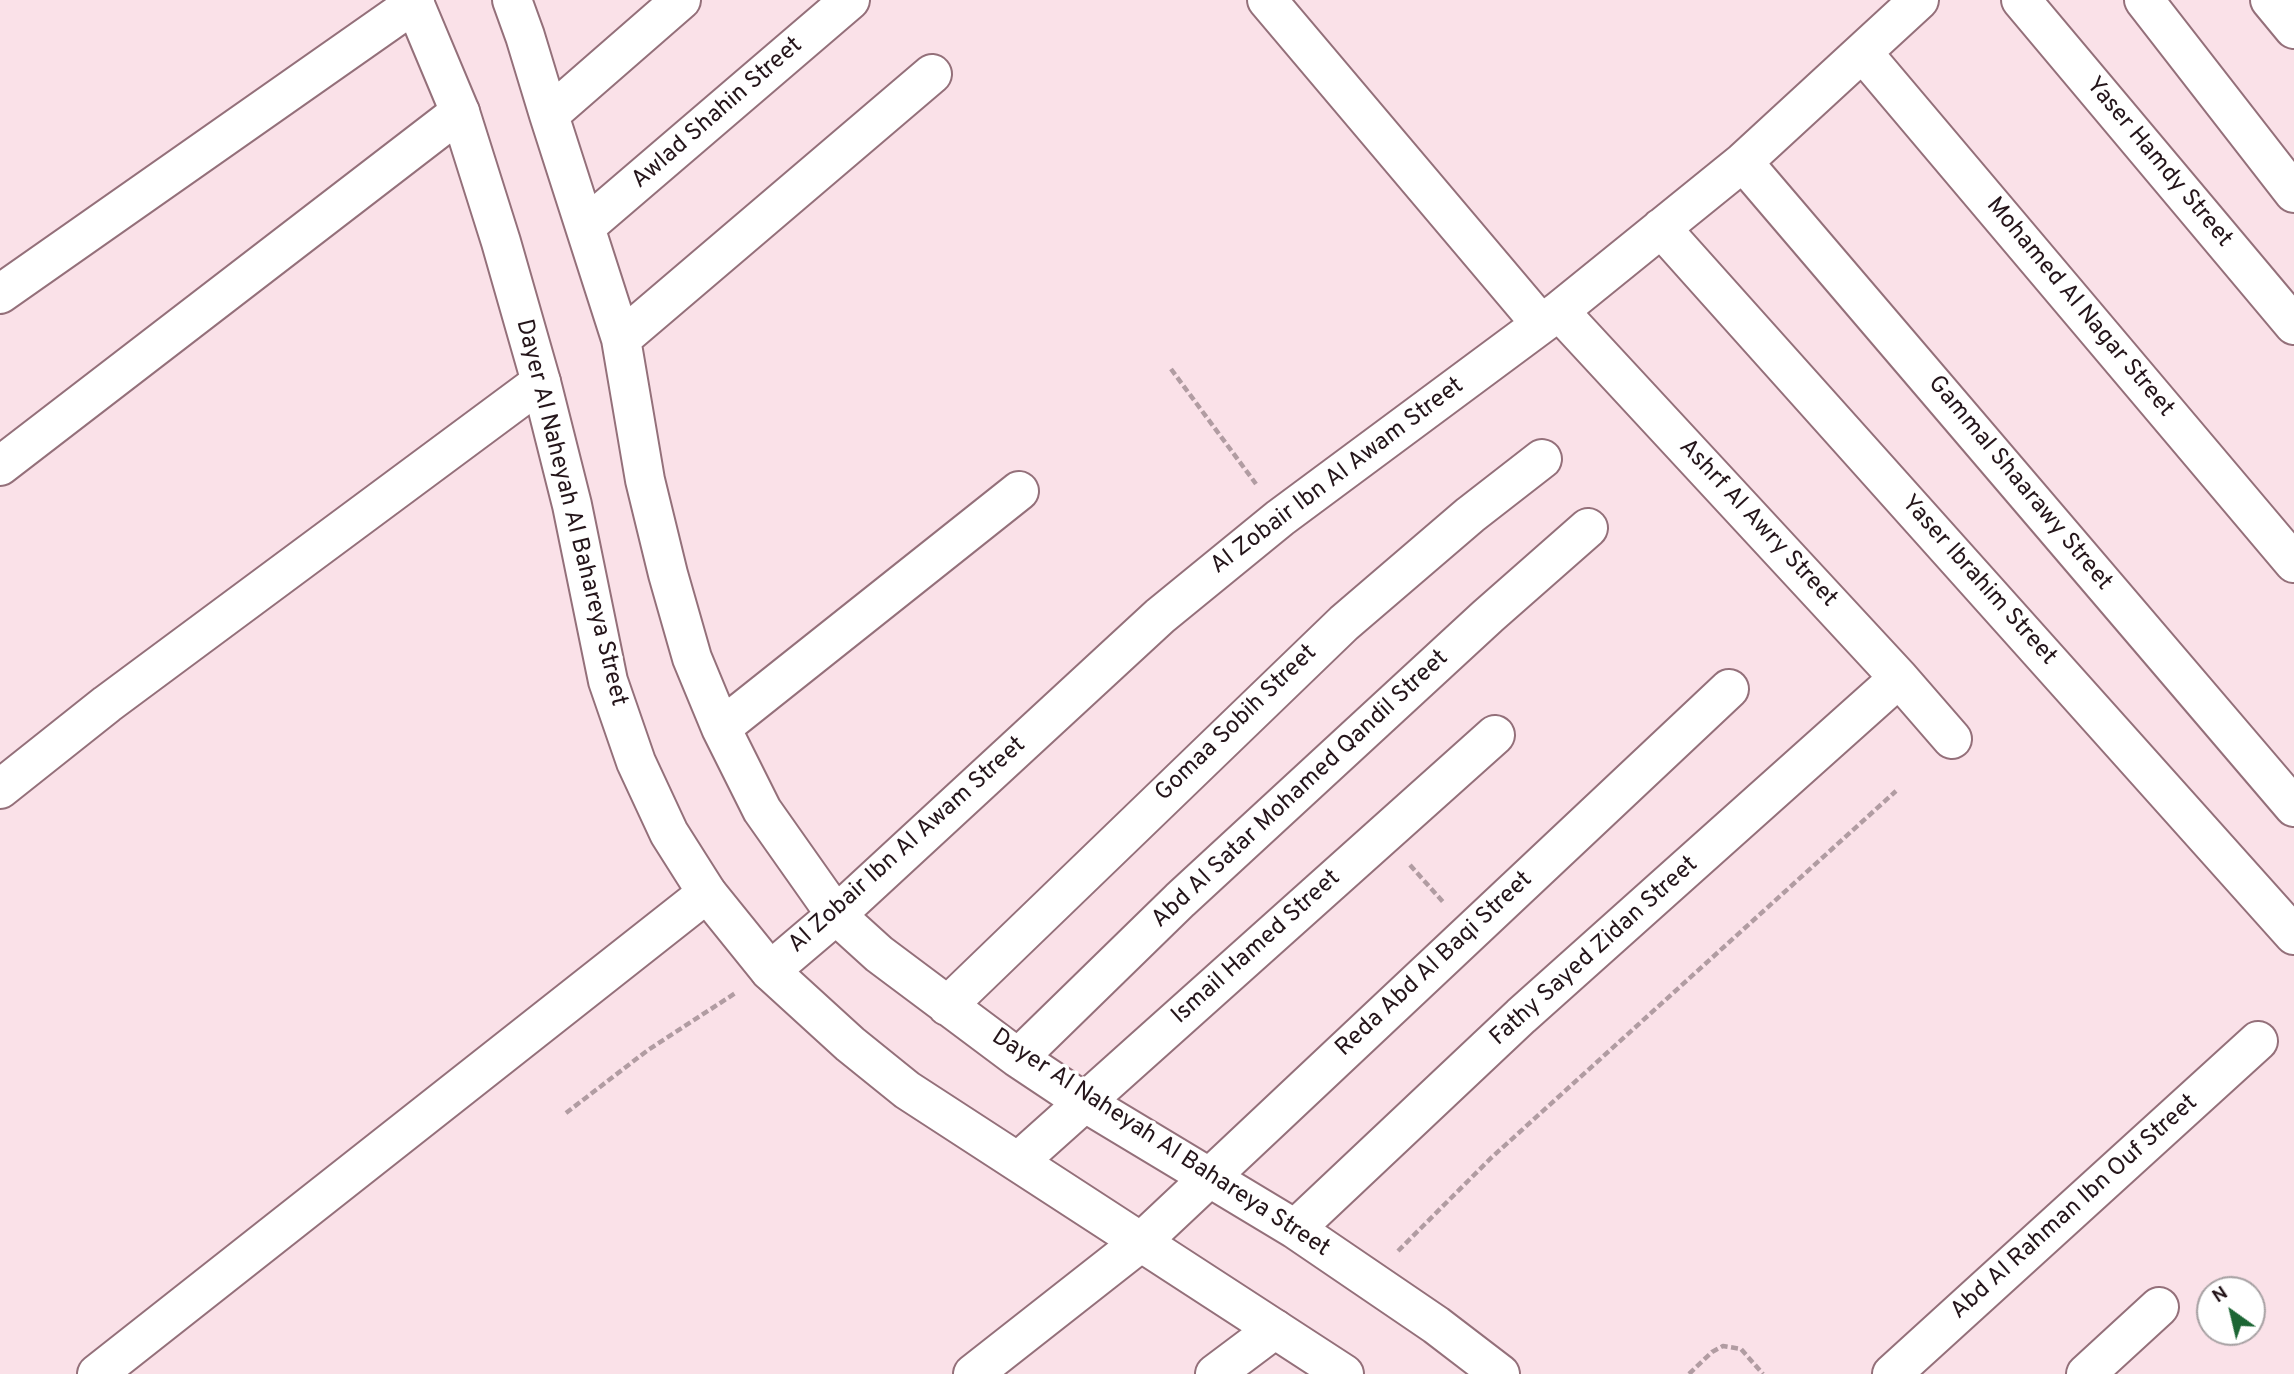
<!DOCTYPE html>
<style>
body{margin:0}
#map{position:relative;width:2294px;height:1374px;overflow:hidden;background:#fae1e8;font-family:Overpass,sans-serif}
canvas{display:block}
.north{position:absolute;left:2196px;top:1276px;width:70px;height:70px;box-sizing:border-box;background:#fff;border:2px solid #a7a1a3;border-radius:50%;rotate:326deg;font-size:19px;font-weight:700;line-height:28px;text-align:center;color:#24151a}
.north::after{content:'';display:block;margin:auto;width:24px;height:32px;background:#1c6634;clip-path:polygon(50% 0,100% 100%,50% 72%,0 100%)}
</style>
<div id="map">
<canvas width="2294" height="1374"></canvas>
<div class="north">N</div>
</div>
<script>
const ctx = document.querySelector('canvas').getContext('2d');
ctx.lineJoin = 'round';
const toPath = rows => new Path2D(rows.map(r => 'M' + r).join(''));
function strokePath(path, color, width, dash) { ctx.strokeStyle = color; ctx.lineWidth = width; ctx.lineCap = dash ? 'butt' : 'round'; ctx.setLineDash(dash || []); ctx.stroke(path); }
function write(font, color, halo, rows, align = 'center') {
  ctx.font = font + ' Overpass,sans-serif'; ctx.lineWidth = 7; ctx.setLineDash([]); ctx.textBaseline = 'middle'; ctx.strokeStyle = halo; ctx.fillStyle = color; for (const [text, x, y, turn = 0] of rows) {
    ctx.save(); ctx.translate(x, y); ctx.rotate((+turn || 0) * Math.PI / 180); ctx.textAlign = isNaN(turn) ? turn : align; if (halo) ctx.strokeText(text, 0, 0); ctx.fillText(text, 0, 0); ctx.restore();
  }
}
const path = toPath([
 [1171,369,1256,484],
 [1410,865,1444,903],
 [566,1113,648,1050,737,992],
 [1398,1251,1491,1158,1896,791],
 [1689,1374,1712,1352,1723,1346,1741,1349,1763,1374]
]);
const minor = toPath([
 [512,0,525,36,549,115,621,339,645,480,668,574,692,658,721,728,762,810,836,915,879,954,1018,1058,1084,1102,1295,1229,1436,1325,1500,1374],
 [1267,0,1541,324],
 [2021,0,2294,325],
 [2144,0,2294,193],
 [2270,0,2294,29],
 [1863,53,2294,563],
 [549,115,681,0],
 [1743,162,2294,807],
 [585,227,850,0],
 [1661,228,2294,935],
 [0,294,415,3],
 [1559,311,1899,678,1952,739],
 [621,339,932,74],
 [0,466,460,112],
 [721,728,1019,491],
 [0,789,107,704,541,382],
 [770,971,836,915,1160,616,1280,518,1559,311,1743,162,1919,0],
 [947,1006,1344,623,1470,515,1542,459],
 [1018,1058,1180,900,1488,616,1588,528],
 [1019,1161,1495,735],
 [1295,1229,1521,1016,1899,678],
 [97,1374,707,893],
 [973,1374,1141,1242,1729,689],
 [1215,1374,1275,1329],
 [1892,1374,2258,1041],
 [2086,1374,2159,1307]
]);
const tertiary = toPath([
 [413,0,460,112,501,242,541,382,572,505,608,681,636,762,669,833,707,893,770,971,850,1044,907,1090,1344,1374]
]);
const streetNames = [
 ["Awlad Shahin Street",718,114,-41],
 ["Yaser Hamdy Street",2158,163,50],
 ["Mohamed Al Nagar Street",2079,308,50],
 ["Al Zobair Ibn Al Awam Street",1338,477,-37],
 ["Gammal Shaarawy Street",2019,484,50],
 ["Dayer Al Naheyah Al Bahareya Street",570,513,76],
 ["Ashrf Al Awry Street",1757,524,47],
 ["Yaser Ibrahim Street",1978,581,48],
 ["Gomaa Sobih Street",1237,724,-44],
 ["Abd Al Satar Mohamed Qandil Street",1301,790,-43],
 ["Al Zobair Ibn Al Awam Street",908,846,-42],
 ["Ismail Hamed Street",1257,948,-42],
 ["Fathy Sayed Zidan Street",1595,952,-42],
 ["Reda Abd Al Baqi Street",1435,965,-43],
 ["Dayer Al Naheyah Al Bahareya Street",1160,1144,33],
 ["Abd Al Rahman Ibn Ouf Street",2075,1208,-42]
];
strokePath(minor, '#94707a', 42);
strokePath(tertiary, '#94707a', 42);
strokePath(path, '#b19ca2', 4.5, [7, 3.5]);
strokePath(minor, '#fff', 38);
strokePath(tertiary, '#fff', 38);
write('24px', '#24151a', '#fff', streetNames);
</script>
